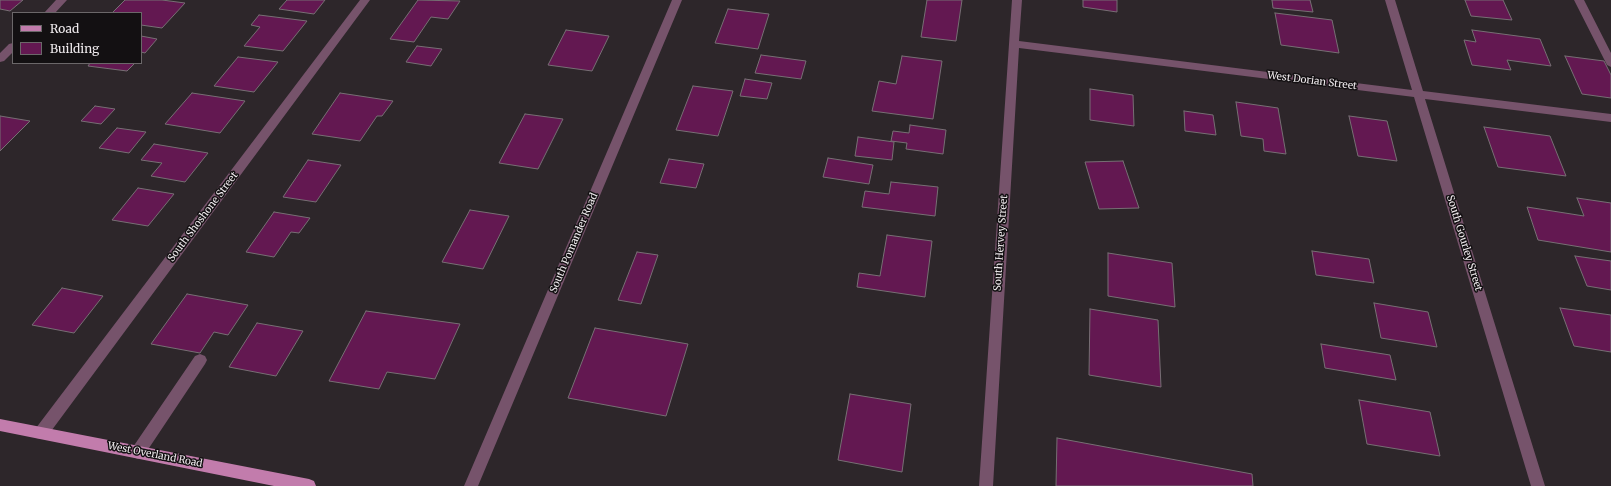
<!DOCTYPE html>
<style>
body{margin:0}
#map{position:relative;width:1611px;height:486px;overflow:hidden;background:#2d262a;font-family:Merriweather,serif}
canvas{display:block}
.legend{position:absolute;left:12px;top:12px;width:130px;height:52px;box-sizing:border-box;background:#131012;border:1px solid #6b6769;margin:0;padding:5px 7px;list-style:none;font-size:12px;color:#eee9ec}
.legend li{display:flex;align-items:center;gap:8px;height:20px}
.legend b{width:20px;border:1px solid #6b6769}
</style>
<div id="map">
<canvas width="1611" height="486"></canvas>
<ul class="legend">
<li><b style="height:5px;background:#c27cac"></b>Road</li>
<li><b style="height:11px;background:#631851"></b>Building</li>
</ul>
</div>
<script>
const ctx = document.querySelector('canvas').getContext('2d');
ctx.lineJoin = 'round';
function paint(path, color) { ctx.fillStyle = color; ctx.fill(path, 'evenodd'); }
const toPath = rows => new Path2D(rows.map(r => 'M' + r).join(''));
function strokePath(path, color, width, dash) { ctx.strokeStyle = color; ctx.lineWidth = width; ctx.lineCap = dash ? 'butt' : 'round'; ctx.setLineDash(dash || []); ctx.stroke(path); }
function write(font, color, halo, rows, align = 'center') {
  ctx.font = font + ' Merriweather,serif'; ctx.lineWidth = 3; ctx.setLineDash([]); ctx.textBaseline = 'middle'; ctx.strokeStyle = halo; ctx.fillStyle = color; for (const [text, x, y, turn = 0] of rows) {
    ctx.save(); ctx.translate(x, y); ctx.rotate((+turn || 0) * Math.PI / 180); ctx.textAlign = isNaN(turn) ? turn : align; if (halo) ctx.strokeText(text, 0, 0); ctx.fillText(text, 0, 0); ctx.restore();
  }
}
const building = toPath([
 [0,0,23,0,10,11,0,9,0,0],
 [125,0,162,0,185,3,162,28,141,25,141,13,112,13,125,0],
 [287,0,325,0,314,14,279,9,287,0],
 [418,0,460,1,448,19,431,17,414,42,390,39,418,0],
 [927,0,962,0,956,41,921,37,927,0],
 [1083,0,1117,0,1117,12,1083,7,1083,0],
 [1272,0,1310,0,1313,12,1273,8,1272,0],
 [1465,0,1503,0,1512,20,1471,16,1465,0],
 [728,9,769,14,758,49,715,43,728,9],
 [1275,13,1332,20,1339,53,1281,45,1275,13],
 [259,15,307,21,283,51,244,46,260,27,251,25,259,15],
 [566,30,609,36,592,71,548,65,566,30],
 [1472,30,1540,39,1551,66,1507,60,1511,70,1472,65,1464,40,1476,42,1472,30],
 [141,36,157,39,145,53,141,52,141,36],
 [417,46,442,49,431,66,406,62,417,46],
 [761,55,806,61,801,79,755,73,761,55],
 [902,56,942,61,933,119,872,111,879,81,896,84,902,56],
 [1565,56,1604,61,1611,75,1611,98,1582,94,1565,56],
 [238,57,278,62,254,92,214,86,238,57],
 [90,63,135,63,127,71,88,66,90,63],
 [745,79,772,83,767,99,740,96,745,79],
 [693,86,733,91,718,136,676,130,693,86],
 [1090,89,1133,95,1134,126,1090,120,1090,89],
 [192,93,245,101,220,133,165,124,192,93],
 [340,93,393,101,382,116,377,116,360,141,312,134,340,93],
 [1236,102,1278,108,1286,154,1264,151,1263,139,1241,136,1236,102],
 [95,106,115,109,101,124,81,121,95,106],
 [1184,111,1213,115,1216,135,1185,131,1184,111],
 [525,114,563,119,538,169,499,163,525,114],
 [0,116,30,121,0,151,0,116],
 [1349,116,1387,121,1397,161,1358,156,1349,116],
 [910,125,946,130,943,154,906,149,907,143,891,141,893,131,909,133,910,125],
 [1484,127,1550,136,1566,176,1498,167,1484,127],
 [117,128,146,132,129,153,99,148,117,128],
 [858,137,894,142,892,160,855,156,858,137],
 [154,144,208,153,185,182,151,176,162,163,141,160,154,144],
 [828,158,873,165,869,184,823,177,828,158],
 [669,159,704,164,696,188,660,183,669,159],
 [308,160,341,165,316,202,283,197,308,160],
 [1123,161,1139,208,1099,209,1085,162,1123,161],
 [891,182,938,187,935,216,862,207,865,191,889,194,891,182],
 [138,188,174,194,148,226,112,220,138,188],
 [1577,198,1611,203,1611,252,1538,240,1527,207,1584,216,1577,198],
 [470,210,509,216,483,269,442,262,470,210],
 [274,212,310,218,299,233,291,232,274,257,246,252,274,212],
 [887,235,932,241,925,297,857,287,859,273,880,276,887,235],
 [1312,251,1369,259,1374,283,1316,275,1312,251],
 [637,252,658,255,641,304,618,300,637,252],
 [1108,253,1172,263,1175,307,1108,296,1108,253],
 [1575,256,1611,261,1611,290,1587,286,1575,256],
 [62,288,103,296,74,333,32,325,62,288],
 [187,294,248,305,228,335,214,332,200,353,151,344,187,294],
 [1374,303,1428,312,1437,347,1381,338,1374,303],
 [1560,308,1611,315,1611,352,1574,346,1560,308],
 [1090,309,1158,320,1161,387,1089,375,1090,309],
 [366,311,460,324,435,379,387,372,379,389,329,381,366,311],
 [257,323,303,331,276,376,229,367,257,323],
 [595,328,688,344,666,416,568,398,595,328],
 [1321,344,1390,355,1396,380,1325,368,1321,344],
 [850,394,911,404,902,472,838,460,850,394],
 [1359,400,1430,412,1440,456,1367,444,1359,400],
 [1057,438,1252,474,1253,486,1056,486,1057,438]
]);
const lane = toPath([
 [1574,0,1584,0,1611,53,1611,67,1607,65,1606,63,1574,0],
 [200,354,205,356,207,360,205,364,143,457,138,459,133,457,131,452,133,447,195,356,200,354]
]);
const street = toPath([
 [56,0,67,0,55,13,44,13,56,0],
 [360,0,370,0,46,438,41,439,36,438,34,433,36,428,360,0],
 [672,0,682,0,478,486,464,486,672,0],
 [1012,0,1022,0,1019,41,1412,90,1385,0,1395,0,1423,91,1611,114,1611,122,1425,99,1545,486,1531,486,1414,97,1019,48,993,486,979,486,1012,0],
 [13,43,13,52,4,61,0,62,0,53,9,44,13,43]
]);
const primary = toPath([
 [0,419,309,479,314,481,316,486,274,486,0,431,0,419]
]);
const streetNames = [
 ["West Dorian Street",1312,81,7],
 ["South Shoshone Street",203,217,-53],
 ["South Pomander Road",574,243,-67],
 ["South Hervey Street",1001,243,-86],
 ["South Gourley Street",1464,243,73],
 ["West Overland Road",155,455,11]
];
paint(building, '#631851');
strokePath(building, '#776f74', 1);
paint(lane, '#76536b');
paint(street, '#76536b');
paint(primary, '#c27cac');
write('10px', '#eee9ec', '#131012', streetNames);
</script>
